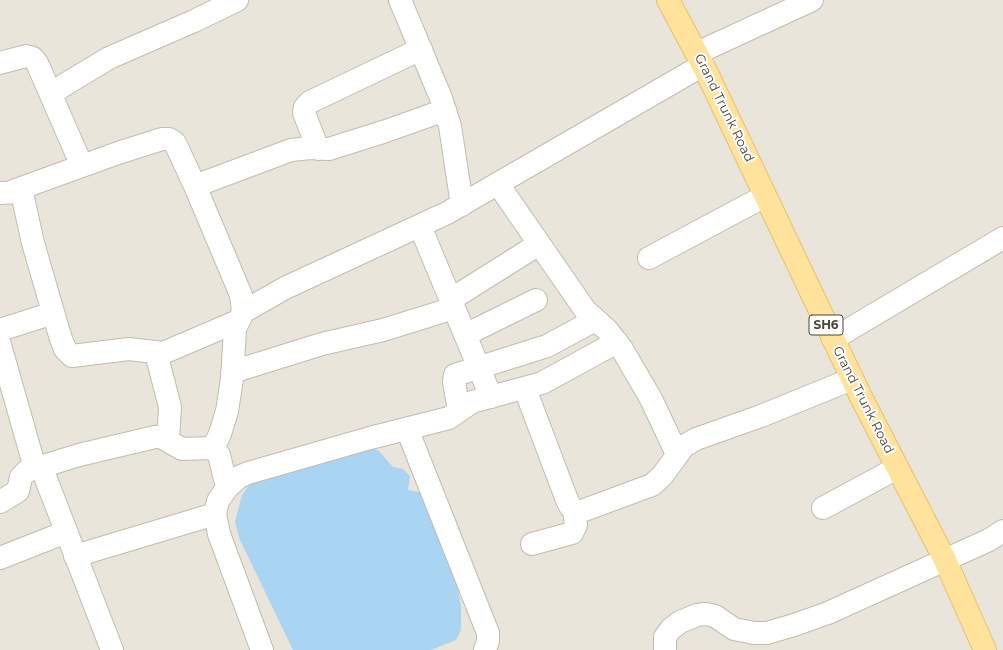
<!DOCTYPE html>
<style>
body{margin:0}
canvas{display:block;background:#f6f3ec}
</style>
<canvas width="1003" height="650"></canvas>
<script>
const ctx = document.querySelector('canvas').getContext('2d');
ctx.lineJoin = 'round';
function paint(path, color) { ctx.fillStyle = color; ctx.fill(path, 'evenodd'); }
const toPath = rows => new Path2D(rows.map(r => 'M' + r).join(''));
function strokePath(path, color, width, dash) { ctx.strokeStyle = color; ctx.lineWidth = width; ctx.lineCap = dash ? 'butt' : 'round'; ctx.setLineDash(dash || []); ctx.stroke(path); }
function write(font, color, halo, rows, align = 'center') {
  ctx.font = font + ' Montserrat,sans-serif'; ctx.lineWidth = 4; ctx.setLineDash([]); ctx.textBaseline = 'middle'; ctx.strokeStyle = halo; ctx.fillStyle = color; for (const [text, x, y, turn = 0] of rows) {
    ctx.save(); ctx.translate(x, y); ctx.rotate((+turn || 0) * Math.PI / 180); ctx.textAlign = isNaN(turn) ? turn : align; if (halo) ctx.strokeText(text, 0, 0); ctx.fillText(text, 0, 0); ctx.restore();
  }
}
const residential = toPath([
 [0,0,1003,0,1003,650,0,650]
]);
const water = toPath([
 [367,445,379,451,393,467,403,469,410,476,408,490,423,493,455,573,461,606,461,630,456,640,431,650,293,650,240,540,235,522,242,495,254,478]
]);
const minor = toPath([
 [400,0,441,98,450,126,462,205],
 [697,53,812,0],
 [0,63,26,56,33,58,37,63,82,166],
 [51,93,109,58,194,21,237,0],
 [318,149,304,113,305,107,310,102,421,49],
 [498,184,585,310,607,330,622,349,651,399,677,454],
 [195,186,291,150,310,148,329,149,386,131,445,110],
 [13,191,118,153,162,139,169,139,175,143,195,186,241,295,243,312,235,329,232,379,227,411,220,434,213,448],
 [1,193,18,192,23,198,33,243,60,336,65,349,72,356,129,349,163,353,238,321],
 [420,226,491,397],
 [649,258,765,196],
 [450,300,539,244],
 [243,312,285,288,447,213,703,65],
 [0,330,53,313],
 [465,335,536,300],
 [833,339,1003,238],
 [0,345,35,468],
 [156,353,170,407,168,440],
 [232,372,322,344,383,330,454,308],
 [525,389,567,500,570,506,574,511,579,512,652,485,662,476,684,446,696,439,761,416,852,379],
 [459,411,454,382,455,375,547,346,595,320],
 [407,429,488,633,488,641,485,650],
 [41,466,112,650],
 [0,502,18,491,21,477,27,471,79,455,155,437,161,437,182,449,213,448,219,455,227,488],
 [823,508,897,468],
 [532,544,572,533,576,525,574,511],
 [75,556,215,514],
 [0,558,66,532],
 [262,650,219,534,215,514,218,501,227,488,239,477,248,473,370,438,449,418,472,402,542,383,617,342],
 [665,650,665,637,671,629,680,622,697,615,706,614,715,616,734,629,754,633,767,633,794,625,828,613,989,540,1003,531]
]);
const major = toPath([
 [668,0,707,73,860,395,945,560,985,650]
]);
const shields = [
 [826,325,34]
];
const shieldNames = [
 ["SH6",826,325]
];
const streetNames = [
 ["Grand Trunk Road",724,108,64],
 ["Grand Trunk Road",863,400,63]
];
paint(residential, '#eae5da');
paint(water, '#a9d4f2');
strokePath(minor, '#c2bbae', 24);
strokePath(major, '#e6c16a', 24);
strokePath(minor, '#fff', 22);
strokePath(major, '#ffe39c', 22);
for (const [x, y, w] of shields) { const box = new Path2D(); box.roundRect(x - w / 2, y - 10, w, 20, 3); ctx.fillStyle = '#fff'; ctx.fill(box); strokePath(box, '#4b4439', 1); }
write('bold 12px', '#4b4439', null, shieldNames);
write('13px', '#4b4439', '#fff', streetNames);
</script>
